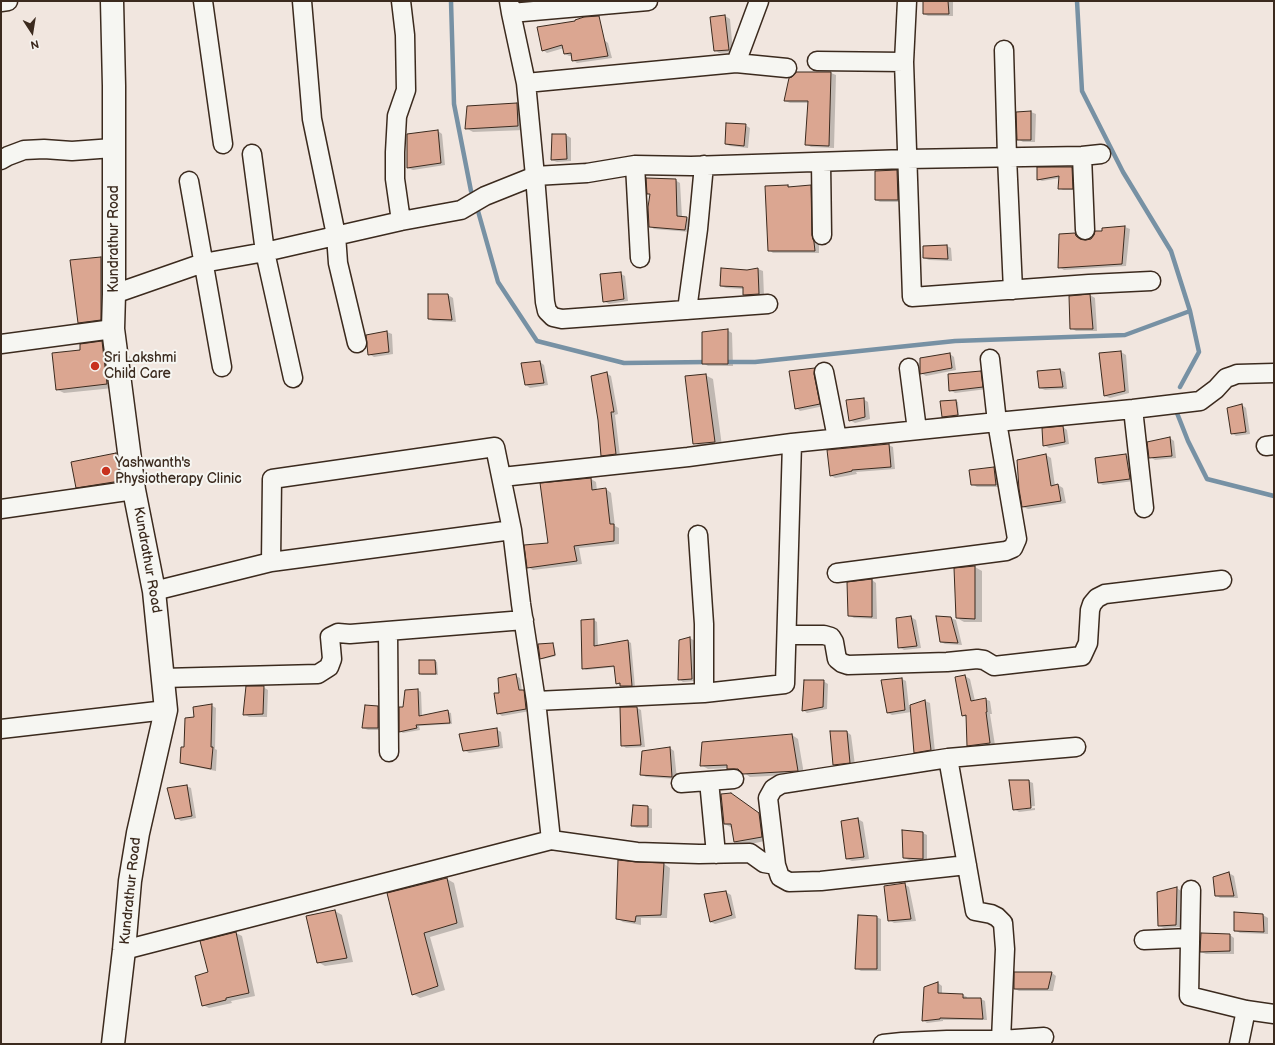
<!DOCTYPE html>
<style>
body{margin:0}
#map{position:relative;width:1275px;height:1045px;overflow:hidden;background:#f1e6df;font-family:"Balsamiq Sans",sans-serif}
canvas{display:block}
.frame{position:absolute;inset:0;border:2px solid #3b2a1e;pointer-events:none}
.north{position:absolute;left:12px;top:12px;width:40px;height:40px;-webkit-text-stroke:3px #f6f6f2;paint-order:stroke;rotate:168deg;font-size:11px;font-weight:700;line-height:16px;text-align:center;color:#3b2a1e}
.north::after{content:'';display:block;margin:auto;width:14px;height:18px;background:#3b2a1e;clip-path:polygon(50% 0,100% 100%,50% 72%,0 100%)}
</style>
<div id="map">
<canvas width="1275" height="1045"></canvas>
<div class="frame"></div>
<div class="north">N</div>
</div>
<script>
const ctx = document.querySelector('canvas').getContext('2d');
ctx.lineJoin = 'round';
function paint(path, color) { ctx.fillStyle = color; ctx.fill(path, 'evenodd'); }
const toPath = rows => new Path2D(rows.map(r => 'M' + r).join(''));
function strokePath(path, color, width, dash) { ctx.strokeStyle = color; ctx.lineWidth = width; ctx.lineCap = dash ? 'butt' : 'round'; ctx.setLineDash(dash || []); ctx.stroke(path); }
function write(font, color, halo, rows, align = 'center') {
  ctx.font = font + ' "Balsamiq Sans",sans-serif'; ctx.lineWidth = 4; ctx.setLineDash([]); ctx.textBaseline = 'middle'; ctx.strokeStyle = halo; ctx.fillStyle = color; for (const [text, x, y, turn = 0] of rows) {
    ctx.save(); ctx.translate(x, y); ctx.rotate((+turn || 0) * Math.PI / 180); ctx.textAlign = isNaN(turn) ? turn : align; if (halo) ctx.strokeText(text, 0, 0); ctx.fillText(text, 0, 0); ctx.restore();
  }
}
const shadow = toPath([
 [924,1,953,1,953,16,928,16,924,14],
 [725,16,730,19,733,52,719,53,715,50,711,18],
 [538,28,604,40,608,43,612,58,577,63,573,60,572,56,569,56,565,54,564,48,547,53,543,50],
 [797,73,831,73,836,75,834,148,811,147,806,144,809,103,790,103,785,101,792,78],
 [517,104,524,108,525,130,473,132,466,128,468,107],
 [1031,112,1036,114,1035,142,1023,142,1018,139,1017,113],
 [745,125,750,128,748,148,730,146,726,144],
 [438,131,442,134,445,165,413,170,408,168],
 [566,135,571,138,571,161,557,162,552,160],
 [1072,168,1075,170,1076,190,1063,190,1059,188,1060,178,1042,181,1038,179],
 [897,171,902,173,902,202,880,202,876,200],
 [675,180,680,183,682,217,687,218,691,220,690,232,654,229,650,226,651,195,648,193],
 [788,186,792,188,811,186,815,188,816,238,819,245,819,253,773,253,769,250,766,187],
 [1125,227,1130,229,1126,266,1064,270,1059,267,1075,234,1080,236,1082,241,1091,239,1103,232,1103,228],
 [947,246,951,248,952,261,929,260,924,258],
 [101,258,108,262,108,324,86,327,78,323],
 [758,269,763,271,764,296,748,297,744,295,744,289,726,288,721,286,748,271],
 [621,274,625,276,628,301,609,304,604,301],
 [448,295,453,298,456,322,433,321,429,319],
 [1090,295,1095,298,1097,331,1076,331,1071,328],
 [727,330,732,333,733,366,708,366,703,363],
 [387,332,392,334,393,354,374,357,369,354,367,336],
 [102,342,109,346,113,388,64,393,56,389,82,351],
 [1121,352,1126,355,1129,393,1110,398,1105,396],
 [950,354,954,357,956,370,926,376,921,373],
 [540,362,544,365,548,385,530,388,526,385],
 [814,369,819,371,824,406,800,411,796,408],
 [1060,370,1065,372,1067,389,1045,390,1040,388],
 [981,372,985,375,987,389,955,393,950,390],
 [606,373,611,376,618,414,615,415,620,456,607,458,602,455],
 [705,375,713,379,722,446,702,447,694,443],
 [863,399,868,402,870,419,855,423,850,420],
 [956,401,958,402,959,416,945,417,943,416],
 [1242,405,1246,408,1250,434,1236,436,1232,433],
 [1063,427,1067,430,1069,444,1049,448,1044,445],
 [1170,438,1174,441,1176,458,1155,460,1150,457],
 [888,445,893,447,895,469,856,472,857,474,835,478,830,475],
 [115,454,123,458,127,485,84,491,77,487],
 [1046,455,1051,458,1055,486,1058,485,1063,488,1066,503,1028,509,1023,507],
 [1126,455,1130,458,1134,481,1103,485,1099,483],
 [994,468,998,471,1001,487,977,487,972,484],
 [591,479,596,482,597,491,606,489,611,493,615,526,619,528,619,544,579,548,582,564,533,570,528,567,549,543],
 [975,567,982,571,982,622,964,622,957,618],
 [872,580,876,583,877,619,854,618,849,615],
 [911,617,916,620,921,648,904,650,899,647],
 [951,618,956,620,962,645,945,644,941,642],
 [594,620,597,622,598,647,628,641,631,643,635,687,625,688,617,683,615,667,586,670,583,668],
 [690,638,695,641,696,681,683,682,679,679,680,641],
 [552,644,554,645,556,656,543,659,541,658],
 [435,661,437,662,438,675,422,675,420,674],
 [516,676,520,678,522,691,527,693,530,711,502,716,498,713,500,694],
 [965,676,970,679,975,701,985,699,990,701,992,714,990,714,995,745,973,748,968,745,967,718,963,715],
 [902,679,906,681,909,707,925,701,930,703,935,752,919,755,915,752,911,712,892,715,888,713],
 [823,681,828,684,827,709,807,713,803,710],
 [263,687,268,690,267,717,249,717,244,714],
 [418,690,421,692,422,717,448,712,451,713,452,724,419,726,420,730,403,733,400,731,404,708],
 [211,705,216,708,215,749,217,750,216,771,186,765,181,763,185,748,195,718],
 [378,707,382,709,383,730,368,730,363,728],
 [637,708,641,710,645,747,626,748,622,745],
 [496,729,501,732,503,748,469,753,464,750],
 [847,732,851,735,855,765,839,767,834,765],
 [792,735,798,739,804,774,750,777,743,772,734,772,728,768,708,769,701,765],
 [670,748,674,751,677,779,646,777,641,774],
 [1028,781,1033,783,1035,806,1017,808,1017,810,1035,808,1035,810,1019,812,1014,809],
 [186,786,191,788,196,818,181,821,176,818],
 [739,799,766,818,769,840,742,846,734,842,732,828,725,824],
 [647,807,652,809,652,828,637,828,632,826],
 [858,819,863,822,869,859,852,861,847,859,842,821],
 [923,833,927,835,927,861,909,860,904,858],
 [664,864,670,868,667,918,641,918,641,925,623,922,617,918],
 [1229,873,1234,876,1238,898,1220,898,1216,895],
 [447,879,454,883,464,927,430,937,445,990,420,998,413,994,388,894],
 [904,884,909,887,916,921,894,923,889,920],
 [1177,888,1181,891,1180,927,1164,928,1159,926],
 [726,892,731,895,736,918,715,924,711,922,706,895],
 [335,911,342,915,353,962,325,966,318,962],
 [1235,913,1263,915,1268,918,1268,934,1240,933,1235,930],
 [876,917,881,919,881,971,861,971,856,968],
 [236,933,242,936,255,996,231,1001,232,1003,209,1008,203,1005,210,972],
 [1230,935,1234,938,1234,954,1206,954,1201,952],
 [1052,973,1056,976,1053,991,1019,991,1015,989],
 [938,983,942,986,942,994,963,995,967,997,967,999,981,999,985,1001,987,1020,943,1020,943,1021,927,1023,923,1020]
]);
const stream = toPath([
 [451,1,454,104,471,191],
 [1077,1,1082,91,1123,172,1171,251,1190,311],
 [478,211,498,282,537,341,624,363,708,362],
 [723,362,755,362,955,341,1125,335,1190,311,1199,352,1180,387],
 [1177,413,1188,441,1207,479,1274,496]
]);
const building = toPath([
 [923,1,948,1,949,14,923,14,923,1],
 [725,15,729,50,714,51,710,17,725,15],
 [599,16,608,56,572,61,571,53,564,54,562,45,542,51,537,27,575,21,575,20,584,17,599,16],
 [796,72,831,72,829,146,805,145,808,101,784,101,789,78,792,77,796,72],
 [517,103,518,126,465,129,467,106,517,103],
 [1031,111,1031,140,1017,140,1016,112,1031,111],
 [726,123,746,124,744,146,725,144,726,123],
 [438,130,441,163,407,168,407,134,438,130],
 [552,134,566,134,567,159,551,160,552,134],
 [1037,167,1072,167,1073,189,1058,189,1059,176,1037,180,1037,167],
 [897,170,898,200,875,200,875,171,897,170],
 [646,178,676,179,677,216,687,217,685,230,649,227,648,207,650,194,647,194,646,178],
 [788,185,788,187,811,185,812,235,814,242,815,251,768,251,765,186,788,185],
 [1125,226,1122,264,1058,268,1059,234,1075,233,1076,236,1080,239,1086,240,1091,239,1094,235,1095,231,1102,231,1102,228,1125,226],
 [947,245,948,259,923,258,923,246,947,245],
 [101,257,101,320,78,323,70,260,101,257],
 [721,268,747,270,758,268,759,294,743,295,743,287,720,286,721,268],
 [621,272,624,299,603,302,600,274,621,272],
 [428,294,448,294,452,320,428,319,428,294],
 [1090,294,1093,329,1070,329,1069,296,1090,294],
 [728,329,728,364,702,364,702,332,728,329],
 [387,331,389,352,368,355,366,335,387,331],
 [102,341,107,384,56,390,52,353,80,350,80,344,102,341],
 [1121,351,1125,391,1104,396,1099,353,1121,351],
 [950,353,952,368,920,374,920,358,950,353],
 [540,361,544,383,525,385,521,363,540,361],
 [815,368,814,374,820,404,795,409,789,371,815,368],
 [1060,369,1063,387,1039,388,1037,371,1060,369],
 [981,371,983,387,949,391,948,374,981,371],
 [607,372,614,412,611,412,616,454,601,456,598,420,591,376,607,372],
 [706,374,715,442,693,444,685,376,706,374],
 [864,398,865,417,849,421,846,400,864,398],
 [956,400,958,415,942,417,940,401,956,400],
 [1242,404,1246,432,1231,434,1227,408,1242,404],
 [1063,426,1065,442,1043,446,1042,428,1063,426],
 [1170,437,1172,456,1149,458,1147,442,1170,437],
 [889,444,891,467,852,470,852,471,830,476,827,450,889,444],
 [116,453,120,481,76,488,71,462,116,453],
 [1046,454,1051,486,1058,484,1061,501,1022,507,1019,489,1017,460,1046,454],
 [1126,454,1130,479,1098,483,1095,458,1126,454],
 [994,467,996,485,971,485,969,470,994,467],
 [591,478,592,490,606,488,610,524,614,524,614,541,574,546,577,561,527,568,524,545,548,543,540,483,591,478],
 [975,566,975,619,956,618,954,568,975,566],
 [872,579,872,617,848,616,847,582,872,579],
 [911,616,917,646,898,648,896,618,911,616],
 [936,616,951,617,958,643,940,642,936,616],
 [594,619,594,646,628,640,632,686,620,686,620,683,616,684,614,666,582,669,581,620,594,619],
 [690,637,692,679,678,680,679,640,690,637],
 [553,643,555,655,540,659,538,644,553,643],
 [419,660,435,660,436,674,419,674,419,660],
 [516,674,519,690,524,690,526,709,497,714,494,693,499,693,498,678,516,674],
 [965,675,971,701,986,698,987,712,986,712,990,743,967,746,966,715,962,716,955,677,965,675],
 [902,678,905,710,887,713,881,680,902,678],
 [804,680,824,680,823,707,802,711,804,680],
 [246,686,264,686,263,714,243,715,246,686],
 [418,689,419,716,448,710,450,723,416,725,417,728,399,732,399,707,403,707,405,690,418,689],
 [925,700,931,750,914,753,910,705,925,700],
 [212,704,211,747,213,747,211,769,180,763,181,747,184,747,185,718,194,717,193,707,212,704],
 [365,705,378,706,378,728,362,728,365,705],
 [620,707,637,707,641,745,621,746,620,707],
 [497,728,499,746,463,751,459,734,497,728],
 [830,731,847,731,850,763,833,765,830,731],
 [792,734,798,771,743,774,738,769,727,769,727,765,700,766,702,742,792,734],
 [670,747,672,777,640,775,642,751,670,747],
 [1009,780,1029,780,1031,808,1013,810,1009,780],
 [187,785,192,816,175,819,167,788,187,785],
 [731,793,759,813,762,837,734,842,731,824,724,824,721,794,731,793],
 [633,805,648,806,648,826,631,826,633,805],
 [858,818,864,857,846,859,841,821,858,818],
 [902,830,923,832,923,859,903,858,902,830],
 [618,860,637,862,664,863,661,915,636,916,635,922,616,919,618,860],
 [1229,872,1234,896,1215,896,1213,877,1229,872],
 [447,878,457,923,424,933,438,986,412,995,387,893,447,878],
 [905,883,911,919,888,921,884,886,905,883],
 [1177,887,1176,925,1158,926,1157,892,1177,887],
 [726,891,732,915,710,922,704,894,726,891],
 [335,910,347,958,317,963,306,916,335,910],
 [1234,912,1263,914,1264,932,1234,931,1234,912],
 [858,915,877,916,877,969,855,969,858,915],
 [236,932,249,993,226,998,226,1000,202,1006,195,976,208,972,200,941,236,932],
 [1201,933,1230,934,1230,951,1200,952,1201,933],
 [1014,972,1052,972,1048,989,1014,989,1014,972],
 [938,982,938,993,963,994,963,998,981,998,983,1019,940,1018,940,1019,922,1021,924,987,938,982]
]);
const street = toPath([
 [203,1,223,144],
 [302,1,312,119,336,235,338,263,357,343],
 [509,1,511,13,526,83,535,176,545,302,547,311,553,317,562,319,768,304],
 [907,1,904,62,912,297,1089,284,1151,281],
 [1,2,8,1],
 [511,13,648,1],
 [1004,50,1007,157,1013,290],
 [817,61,904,62],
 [736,63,759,1],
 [526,83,736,63,787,68],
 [252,154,265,252,293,378],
 [1082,156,1085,230],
 [1,160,8,156,24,150,44,149,72,151,113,148],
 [821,162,822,235],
 [635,165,640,258],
 [189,181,222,367],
 [401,221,395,179,395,152,397,116,406,90,405,35,401,1],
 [114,294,203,263,265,252,401,221,461,210,485,196,535,176,587,173,635,165,691,166,907,159,1082,156,1101,154],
 [687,310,698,229,704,165],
 [1,344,113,329],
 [909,368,917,430],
 [824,372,837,438],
 [1133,409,1144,508],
 [1266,446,1274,445],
 [502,477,688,457,792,443,997,422,1133,409,1200,401,1216,389,1226,378,1232,376,1237,374,1274,373],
 [1,509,134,490],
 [698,535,704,624,704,693],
 [271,562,272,479,495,447,512,530,521,604,536,701,551,840],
 [837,573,1006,551,1013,548,1017,539,997,422,990,359],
 [154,591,271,562,512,530],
 [388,631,389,752],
 [787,635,824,635,831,637,834,642,837,659,842,663,848,665,947,662,977,659,984,660,994,666,1082,656,1088,643,1090,610,1092,604,1097,598,1105,594,1222,580],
 [163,678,318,674,329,667,332,659,330,637,338,633,350,634,524,620],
 [536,701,704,693,785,684,792,443],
 [1,729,166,710],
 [948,758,975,911,991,914,997,917,1003,923,1005,949,1001,1040],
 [709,781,716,854],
 [681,783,734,779],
 [776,865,768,798,773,789,781,784,948,758,1076,747],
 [1191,890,1189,996,1246,1010,1274,1014],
 [1144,940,1190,938],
 [124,950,551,840,637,852,699,854,750,853,764,863,776,865,780,877,789,882,821,881,967,865],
 [883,1044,902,1042,947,1040,1001,1040,1044,1037],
 [1239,1044,1246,1010]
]);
const secondary = toPath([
 [112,1,114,86,114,294,113,329,134,490,154,591,166,710,138,833,130,881,124,950,113,1044]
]);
const markers = [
 [95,366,5,"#c8321e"],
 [106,471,5,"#c8321e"]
];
const streetNames = [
 ["Kundrathur Road",114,239,-90],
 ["Kundrathur Road",147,560,80],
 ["Kundrathur Road",131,891,-84]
];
const poiNames = [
 ["Sri Lakshmi",104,358],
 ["Child Care",104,374],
 ["Yashwanth's",115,463],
 ["Physiotherapy Clinic",115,479]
];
paint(shadow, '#0003');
strokePath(stream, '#7791a4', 4.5);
paint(building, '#dba691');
strokePath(building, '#3b2a1e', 1);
strokePath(street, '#3b2a1e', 21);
strokePath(secondary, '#3b2a1e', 25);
strokePath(street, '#f6f6f2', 18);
strokePath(secondary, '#f6f6f2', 22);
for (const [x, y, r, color] of markers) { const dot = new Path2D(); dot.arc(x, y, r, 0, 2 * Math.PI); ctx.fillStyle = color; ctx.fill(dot); strokePath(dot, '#f6f6f2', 1.5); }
write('14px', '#3b2a1e', '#f6f6f2', streetNames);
write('14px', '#3b2a1e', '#f6f6f2', poiNames, 'left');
</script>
